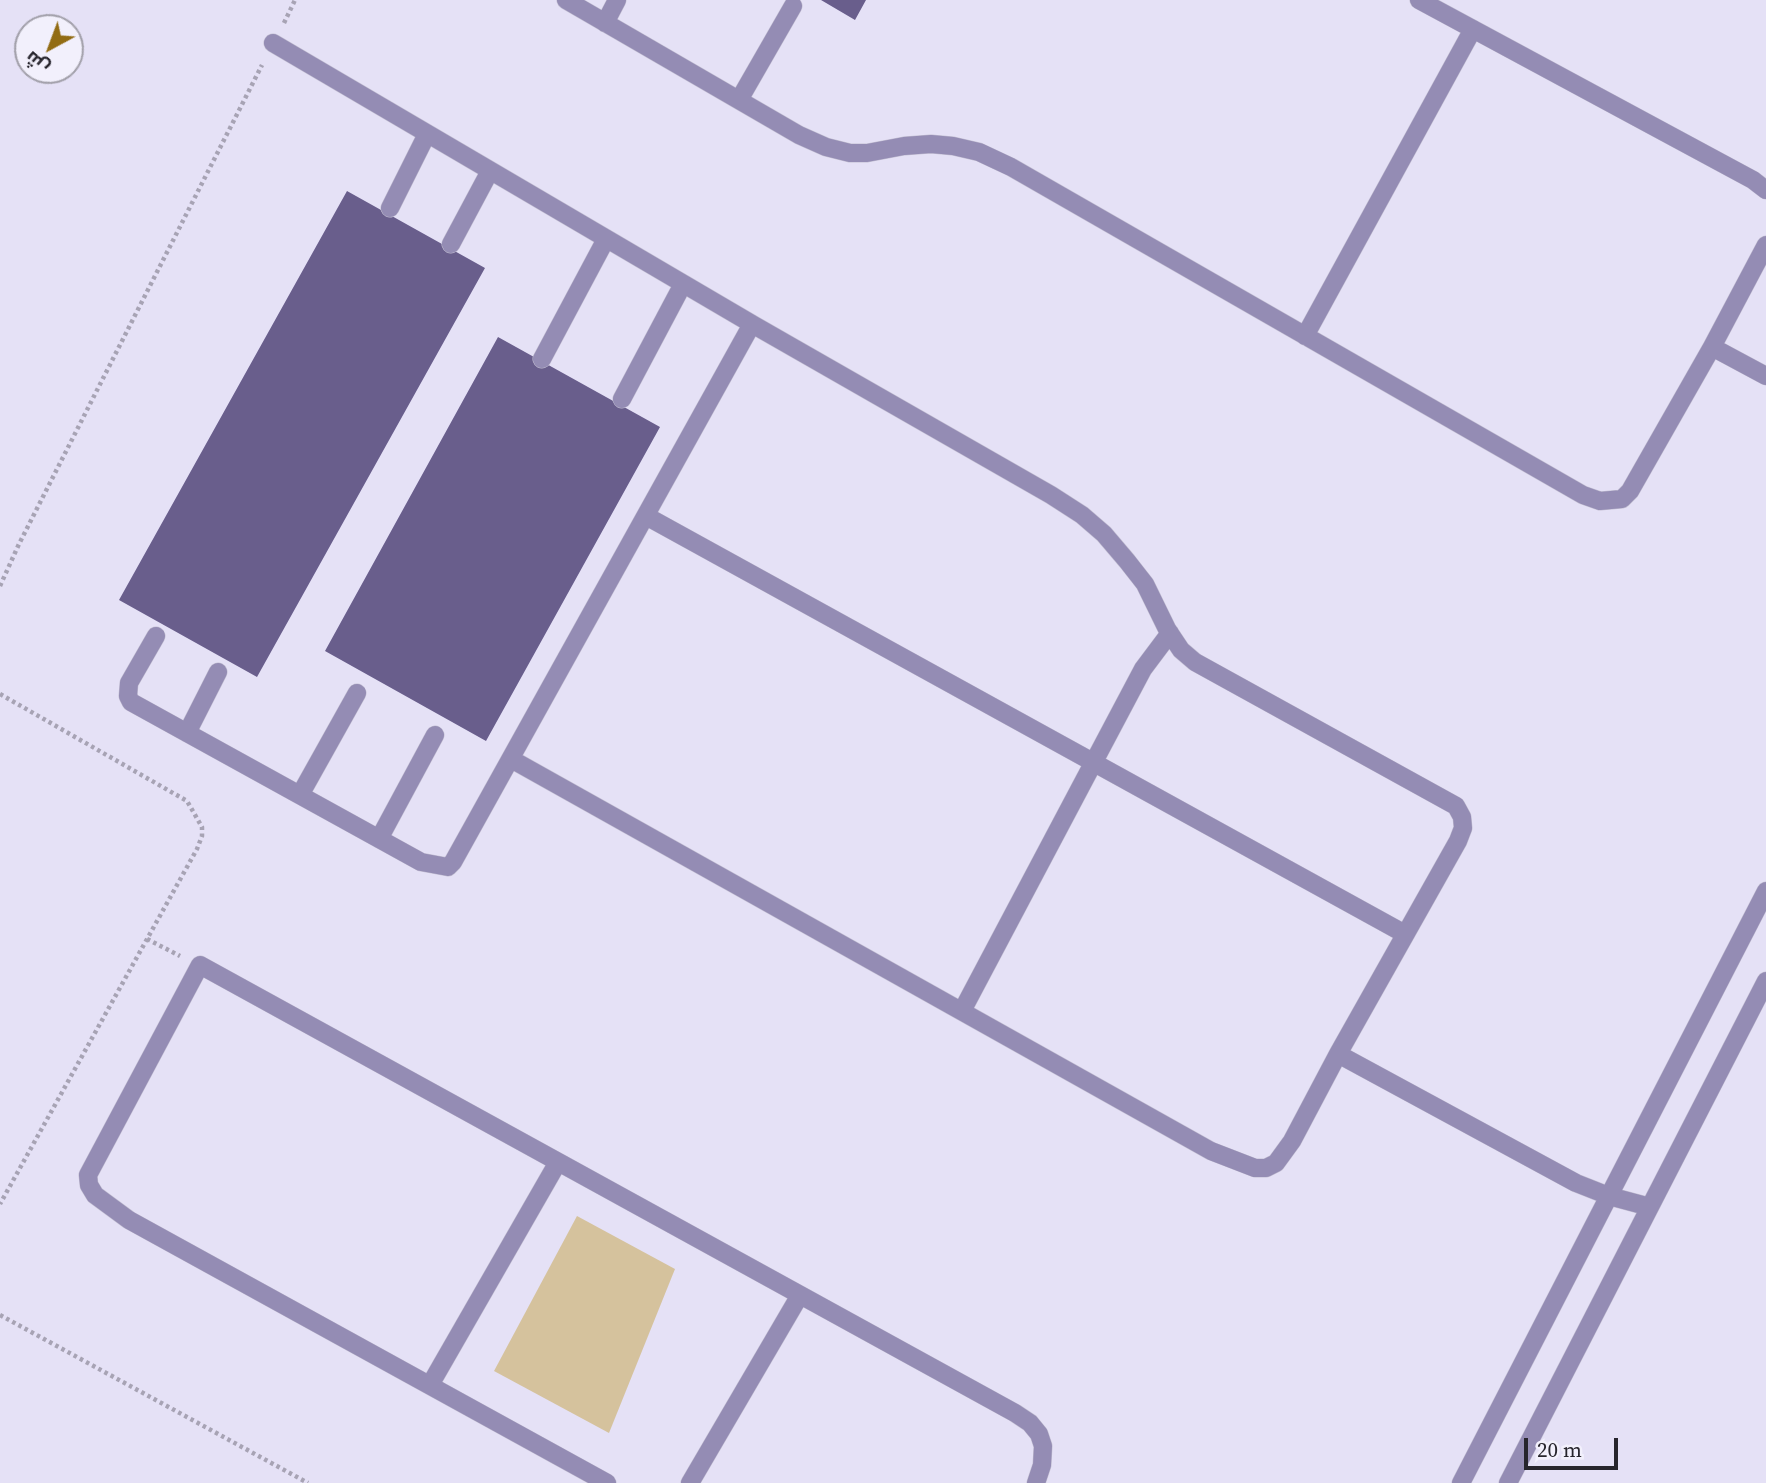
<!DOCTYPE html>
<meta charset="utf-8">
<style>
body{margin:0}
#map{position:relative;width:1766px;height:1483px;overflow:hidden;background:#e5e1f6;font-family:"Source Serif 4",Cairo,serif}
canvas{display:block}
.north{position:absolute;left:14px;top:14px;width:70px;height:70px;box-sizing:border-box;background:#f2f0fc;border:2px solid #a19fa9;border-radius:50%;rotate:221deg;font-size:19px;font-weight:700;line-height:28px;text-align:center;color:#27252d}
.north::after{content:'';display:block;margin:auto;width:24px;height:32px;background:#926c14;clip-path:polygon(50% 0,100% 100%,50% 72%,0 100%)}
.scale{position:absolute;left:1524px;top:1438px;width:94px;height:32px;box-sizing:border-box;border:4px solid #27252d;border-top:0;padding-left:9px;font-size:21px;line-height:24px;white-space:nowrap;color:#27252d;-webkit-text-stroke:5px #f2f0fc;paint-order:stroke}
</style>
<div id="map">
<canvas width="1766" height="1483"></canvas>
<div class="north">ش</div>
<div class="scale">20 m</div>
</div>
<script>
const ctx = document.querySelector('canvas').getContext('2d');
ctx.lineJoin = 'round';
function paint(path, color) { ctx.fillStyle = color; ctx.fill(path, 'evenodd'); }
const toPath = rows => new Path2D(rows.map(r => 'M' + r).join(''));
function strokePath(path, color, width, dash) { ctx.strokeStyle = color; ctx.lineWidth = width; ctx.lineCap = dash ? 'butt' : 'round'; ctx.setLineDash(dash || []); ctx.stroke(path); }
const green = toPath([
 [577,1216,675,1269,609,1433,494,1371]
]);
const building = toPath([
 [821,0,866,0,855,20],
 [347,191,485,268,257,677,119,600],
 [498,337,660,427,486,741,325,651]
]);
const path = toPath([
 [284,23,295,0],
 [0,586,19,544,262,65],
 [0,694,187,801,202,827,202,836,197,849,0,1204],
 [147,939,180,956],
 [0,1315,308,1483]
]);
const minor = toPath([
 [566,0,799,135,826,147,850,153,867,153,904,146,931,144,953,146,979,152,1011,167,1583,495,1600,501,1622,499,1630,491,1712,347,1766,245],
 [1419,0,1753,180,1766,190],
 [605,23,617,0],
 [273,43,752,324],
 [739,100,793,6],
 [390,208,427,134],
 [451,244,490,171],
 [1305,336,1473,29],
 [1712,347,1766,376],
 [542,359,606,239],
 [622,399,683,284],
 [646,516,1405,934],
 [156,636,129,683,128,696,131,702,421,862,448,867,453,862,752,324,1051,495,1082,515,1104,534,1127,561,1145,584,1167,629,1181,650,1195,662,1456,806,1462,817,1463,828,1458,841,1338,1054,1292,1141,1276,1163,1266,1168,1255,1168,1211,1151,511,759],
 [187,733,218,672],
 [300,795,357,693],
 [379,839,435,735],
 [962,1011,1143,669,1170,633],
 [1338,1054,1576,1183,1609,1196,1650,1207],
 [430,1385,558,1162],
 [607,1483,129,1220,95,1195,89,1185,88,1175,200,965,1015,1413,1030,1423,1039,1434,1043,1446,1042,1465,1036,1483],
 [690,1483,800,1295],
 [1461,1483,1766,891],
 [1508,1483,1766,981]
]);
paint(green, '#d5c29d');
paint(building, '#695e8c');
strokePath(minor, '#c3bfd2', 19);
strokePath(path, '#a7a3b4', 4.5, [3.5, 3.5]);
strokePath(minor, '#948cb4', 18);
</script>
